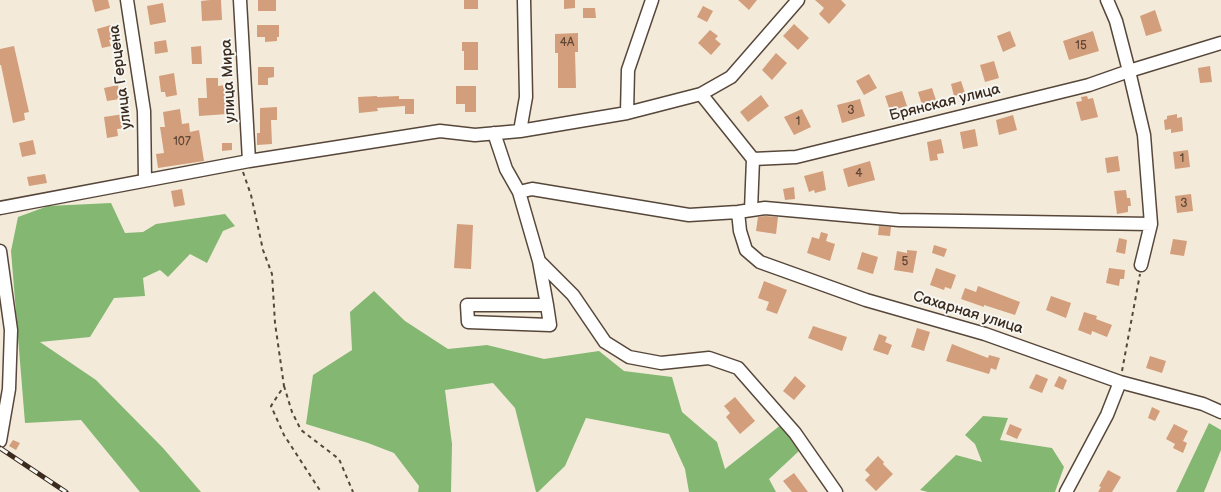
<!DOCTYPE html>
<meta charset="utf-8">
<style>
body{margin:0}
canvas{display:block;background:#f3ead9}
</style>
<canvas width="1221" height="492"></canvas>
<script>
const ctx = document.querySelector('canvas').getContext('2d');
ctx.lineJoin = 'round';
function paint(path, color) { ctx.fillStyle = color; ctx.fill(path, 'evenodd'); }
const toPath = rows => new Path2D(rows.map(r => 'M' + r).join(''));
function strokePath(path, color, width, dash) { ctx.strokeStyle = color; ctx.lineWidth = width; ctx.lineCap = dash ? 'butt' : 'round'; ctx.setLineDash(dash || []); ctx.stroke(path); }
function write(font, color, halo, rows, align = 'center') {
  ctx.font = font + ' "Balsamiq Sans",sans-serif'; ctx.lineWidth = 4; ctx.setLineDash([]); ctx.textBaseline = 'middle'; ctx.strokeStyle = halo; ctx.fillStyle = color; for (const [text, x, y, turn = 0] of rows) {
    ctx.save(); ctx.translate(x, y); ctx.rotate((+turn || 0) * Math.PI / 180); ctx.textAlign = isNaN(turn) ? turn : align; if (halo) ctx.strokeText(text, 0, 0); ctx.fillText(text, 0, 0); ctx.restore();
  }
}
const forest = toPath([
 [111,203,125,233,143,232,156,224,225,214,235,226,223,231,207,263,190,254,168,277,160,270,143,278,145,296,114,298,90,337,40,342,96,380,163,448,201,492,140,492,81,420,25,423,11,251,18,217,48,206],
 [374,291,405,321,448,349,487,345,544,359,599,351,624,371,672,377,682,412,717,442,725,469,782,424,799,451,769,479,776,492,689,492,685,469,669,434,586,418,565,466,538,492,536,492,515,408,493,383,445,390,452,444,451,492,418,492,419,486,394,453,368,443,306,424,313,375,352,350,350,312],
 [983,416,1008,418,1000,440,1052,448,1064,467,1055,492,928,492,920,490,956,455,982,462,975,444,965,435],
 [1209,423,1221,430,1221,450,1204,492,1176,492]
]);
const building = toPath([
 [92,0,108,0,110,8,95,12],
 [210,0,221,0,222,20,202,21,201,1],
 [258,0,276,0,276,11,258,11],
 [464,0,478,0,478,9,464,9],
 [564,0,575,0,575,8,564,9],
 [738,0,757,0,749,10],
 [815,0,841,0,846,5,829,24,819,14,824,8],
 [163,3,166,22,150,25,147,6],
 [703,6,713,11,707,22,697,17],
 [583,8,595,8,596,18,583,18],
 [1155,10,1162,31,1146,36,1140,16],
 [794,24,809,38,798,50,783,36],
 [111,25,115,39,109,40,111,46,102,48,97,29],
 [257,25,279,25,279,37,277,37,277,41,265,42,265,37,257,37],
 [710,30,718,36,715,39,721,44,711,55,698,43],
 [1010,31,1016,46,1003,52,997,36],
 [1093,31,1099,51,1069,60,1063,41],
 [578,33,578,52,575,52,576,88,558,88,558,53,555,53,555,34],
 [166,40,168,52,155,54,154,42],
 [462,42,478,42,478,70,464,70,464,51,462,51],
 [14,46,29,112,24,113,25,120,13,123,1,65,0,65,0,49],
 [201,46,202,64,192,64,191,47],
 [776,53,787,63,772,80,762,70],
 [994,61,999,78,985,82,980,65],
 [1210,66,1212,82,1200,83,1198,68],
 [258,67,274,67,274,77,268,78,268,85,258,85],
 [174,73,177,95,166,97,165,92,161,92,159,76],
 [869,74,877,88,864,95,856,81],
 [206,78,218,78,218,86,225,85,227,114,199,116,198,98,207,98],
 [961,81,965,93,954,96,951,84],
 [118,85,120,99,107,101,104,88],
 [456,86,476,86,476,112,465,112,465,104,456,104],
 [932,88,936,100,922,105,918,92],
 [902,91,907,106,901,108,902,111,891,114,885,96],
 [761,95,769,106,748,122,740,112],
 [377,96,377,97,399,96,399,99,414,99,414,114,405,114,405,106,377,108,378,111,359,113,358,97],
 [1087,96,1088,99,1093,98,1098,117,1081,121,1076,102,1082,101,1081,97],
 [860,99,865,116,842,123,837,105],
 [277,107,277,120,271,120,272,144,257,145,257,133,260,133,260,108],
 [180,109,182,124,189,123,190,132,199,130,204,161,158,168,156,154,164,153,160,127,165,127,163,112],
 [802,109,811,127,794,135,784,117],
 [124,114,126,128,117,129,118,136,107,138,104,117],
 [1177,114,1177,118,1182,117,1183,131,1171,133,1171,129,1165,130,1164,120,1167,119,1167,116],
 [1013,115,1017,130,999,135,996,120],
 [975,129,978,146,963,149,960,132],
 [941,139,944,153,937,154,938,160,930,161,927,142],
 [33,140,36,154,22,157,19,143],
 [222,143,232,143,232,150,222,151],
 [1188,150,1190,167,1175,169,1173,152],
 [1118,156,1120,171,1107,173,1105,158],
 [870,161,875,180,848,187,843,169],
 [823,171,826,190,815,193,814,190,809,192,804,176],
 [45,174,47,183,29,186,27,177],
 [794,187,795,199,785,200,783,189],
 [182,189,185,205,174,207,171,191],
 [1126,190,1127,198,1130,198,1131,206,1128,206,1128,212,1117,214,1114,191],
 [1191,194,1193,211,1177,213,1175,196],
 [765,216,778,217,776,234,756,231,758,217],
 [457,224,473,225,471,269,454,268],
 [879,226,891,227,890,236,878,235],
 [821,232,828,234,826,241,835,244,830,261,807,253,812,237,819,239],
 [1119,238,1127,240,1125,254,1116,252],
 [1173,239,1187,241,1184,256,1170,254],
 [934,245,947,249,944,257,932,253],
 [907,250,917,251,913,273,894,270,897,251,907,253],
 [862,252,878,257,873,274,857,269],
 [936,268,956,275,951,289,945,287,944,290,930,285],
 [1109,268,1125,270,1124,279,1120,279,1119,286,1106,283],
 [764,281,787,290,777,314,766,310,769,302,758,298],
 [978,286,1020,302,1015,315,984,305,984,307,961,299,965,288,976,292],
 [1051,296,1071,303,1066,318,1046,310],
 [1084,312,1097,316,1096,319,1112,325,1107,337,1092,331,1091,335,1078,330],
 [813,326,847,337,842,351,808,338],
 [917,328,930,332,924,351,911,347],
 [879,334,887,337,885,342,892,345,888,355,873,350],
 [952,344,988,358,989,355,1000,358,996,370,991,368,989,374,946,361],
 [1150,356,1166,361,1162,373,1146,368],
 [1036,374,1048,379,1042,393,1029,388],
 [795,376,806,386,794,400,783,391],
 [1059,376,1067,380,1063,390,1054,386],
 [735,397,755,421,740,434,726,417,730,413,724,406],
 [1152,407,1160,411,1155,421,1148,418],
 [1010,424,1022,429,1017,439,1006,434],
 [1174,424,1188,431,1183,441,1187,443,1183,453,1173,448,1175,444,1166,439],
 [13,440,20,443,16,450,9,446],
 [878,456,884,462,883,464,893,474,876,491,865,480,870,475,865,470],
 [1108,470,1121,477,1112,492,1098,492,1101,487,1099,486],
 [794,473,808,492,792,492,783,481]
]);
const path = toPath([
 [243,172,251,195,263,250,272,274,275,323,284,386,271,406,284,435,321,492],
 [1122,371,1140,274],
 [284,386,292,412,301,430,339,459,353,492]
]);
const minor = toPath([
 [127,0,144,111,145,180],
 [240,0,249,161],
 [1107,0,1116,21,1129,71,1144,135,1151,224,1141,265],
 [701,94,753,159,796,157,1089,85,1129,71,1221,43],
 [627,113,628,70,652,0],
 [520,131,526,97,524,0],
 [494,133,506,169,519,192,532,189,689,215,738,212,765,208,899,220,1151,224],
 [519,192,539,261,573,295,605,342,629,357,661,363,709,358,738,368,795,433,836,492],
 [0,208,249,161,440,131,475,135,520,131,627,113,701,94,731,77,798,0],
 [751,210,753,159],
 [738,212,740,231,746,250,760,262,866,300,985,334,1120,382,1203,404,1221,412],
 [0,251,11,330,9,389,0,441],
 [539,261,547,305,550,325,468,322,467,305,547,305],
 [1066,492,1107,415,1120,382]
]);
const rail = toPath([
 [0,448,66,492]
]);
const numberNames = [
 ["4А",567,43],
 ["15",1081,46],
 ["3",851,111],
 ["1",798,122],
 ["107",182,142],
 ["1",1182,159],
 ["4",859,174],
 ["3",1184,204],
 ["5",905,262]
];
const streetNames = [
 ["улица Герцена",121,77,-97],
 ["улица Мира",229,81,-93],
 ["Брянская улица",945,103,-14],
 ["Сахарная улица",968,313,17]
];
paint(forest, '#84b772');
paint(building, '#d39e7b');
strokePath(minor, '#57473a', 15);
strokePath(path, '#57473a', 2, [4, 4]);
strokePath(minor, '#fff', 12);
strokePath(rail, '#3b2a1e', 5);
strokePath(rail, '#f6f6f2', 3, [9]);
write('12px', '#614735', null, numberNames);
write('15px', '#3b2a1e', '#f6f6f2', streetNames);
</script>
